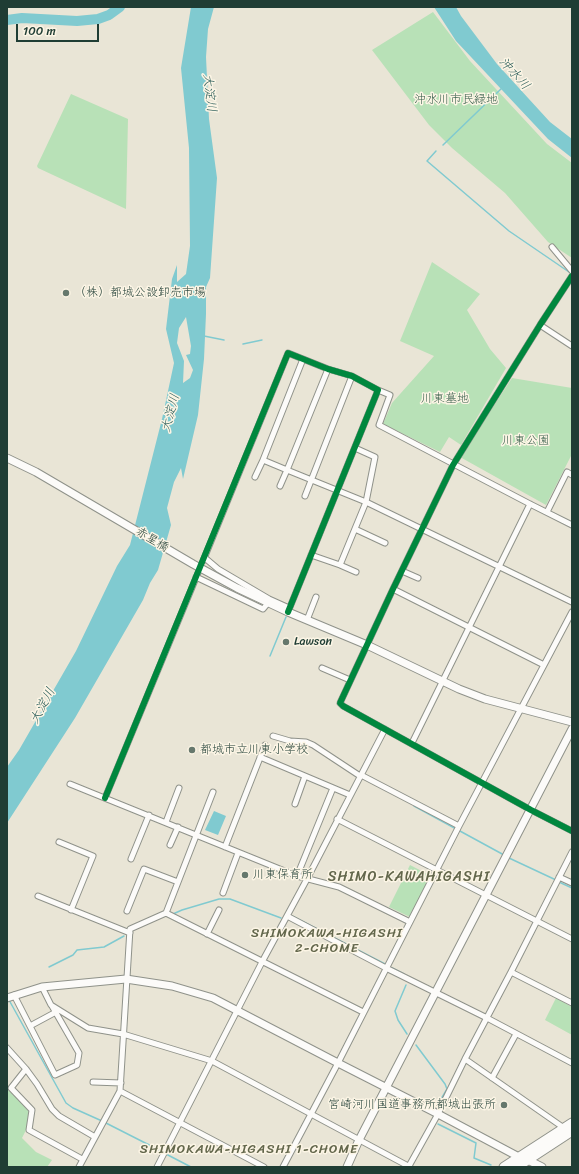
<!DOCTYPE html>
<meta charset="utf-8">
<style>
body{margin:0}
#map{position:relative;width:579px;height:1174px;overflow:hidden;background:#e9e5d6;font-family:Sriracha,sans-serif}
canvas{display:block}
.frame{position:absolute;inset:0;border:8px solid #1f3d34;pointer-events:none}
.scale{position:absolute;left:16px;top:24px;width:83px;height:18px;box-sizing:border-box;border:2px solid #1f3d34;border-top:0;padding-left:5px;font-size:12px;line-height:14px;white-space:nowrap;color:#1f3d34;-webkit-text-stroke:3px #fcf5e5;paint-order:stroke}
</style>
<div id="map">
<canvas width="579" height="1174"></canvas>
<div class="frame"></div>
<div class="scale">100 m</div>
</div>
<script>
const ctx = document.querySelector('canvas').getContext('2d');
ctx.lineJoin = 'round';
function paint(path, color) { ctx.fillStyle = color; ctx.fill(path, 'evenodd'); }
const toPath = rows => new Path2D(rows.map(r => 'M' + r).join(''));
function strokePath(path, color, width, dash) { ctx.strokeStyle = color; ctx.lineWidth = width; ctx.lineCap = dash ? 'butt' : 'round'; ctx.setLineDash(dash || []); ctx.stroke(path); }
function write(font, color, halo, rows, align = 'center') {
  ctx.font = font + ' Sriracha,"Klee One",sans-serif'; ctx.lineWidth = 3; ctx.setLineDash([]); ctx.textBaseline = 'middle'; ctx.strokeStyle = halo; ctx.fillStyle = color; for (const [text, x, y, turn = 0] of rows) {
    ctx.save(); ctx.translate(x, y); ctx.rotate((+turn || 0) * Math.PI / 180); ctx.textAlign = isNaN(turn) ? turn : align; if (halo) ctx.strokeText(text, 0, 0); ctx.fillText(text, 0, 0); ctx.restore();
  }
}
const green = toPath([
 [433,12,470,61,547,144,572,163,572,258,548,242,505,193,452,148,429,125,372,50],
 [71,94,128,119,126,209,38,168,37,166],
 [432,262,480,294,467,310,490,349,506,368,461,445,449,437,440,452,383,424,392,403,434,356,400,341],
 [512,378,572,388,572,454,546,505,460,457],
 [410,865,431,876,410,917,389,907],
 [556,998,572,1007,572,1035,545,1020],
 [7,1089,25,1105,30,1111,27,1128,22,1138,36,1152,52,1160,47,1167,7,1167]
]);
const water = toPath([
 [191,7,214,7,208,29,206,57,209,119,217,178,210,278,206,287,206,314,204,359,198,415,183,479,181,468,174,482,167,508,171,525,158,570,150,583,143,600,75,718,7,823,7,767,19,750,76,651,117,566,130,545,162,419,174,363,166,329,172,279,177,265,177,282,186,274,190,246,189,148,181,68],
 [186,317,191,346,190,354,186,355,193,370,190,378,183,383,184,361,177,343,179,328],
 [434,7,456,7,461,16,497,64,550,122,572,139,572,158,548,139,456,41],
 [214,811,226,816,218,835,205,830]
]);
const stream = toPath([
 [443,145,502,88],
 [436,151,427,161,509,231,569,272],
 [204,336,224,340],
 [243,344,262,340],
 [270,656,286,617],
 [414,806,504,855],
 [509,858,556,880],
 [559,882,572,888],
 [173,914,182,910,219,899,230,899,281,918],
 [292,916,385,964],
 [49,967,73,955,77,950,104,947,124,936],
 [392,968,404,974],
 [406,985,395,1011,398,1020,407,1034],
 [9,1000,66,1103,73,1108,102,1121,163,1152],
 [416,1045,445,1084,447,1089,437,1106],
 [438,1124,476,1143,474,1158,491,1165],
 [166,1154,191,1167]
]);
const river = toPath([
 [7,20,22,18,77,21,98,19,109,15,120,7]
]);
const street = toPath([
 [552,247,572,271],
 [572,276,540,325,453,465,393,589,340,703,343,706,531,810,572,831],
 [540,325,572,346],
 [328,369,287,470,366,502,572,602],
 [378,390,390,395,379,425,530,504,572,525],
 [255,477,263,460],
 [280,486,287,470,263,460,303,359],
 [305,496,352,376],
 [547,512,567,472,572,475],
 [355,529,385,543],
 [311,555,340,565,366,502,375,457,355,448],
 [205,558,218,569,269,599,289,608],
 [203,561,288,353,328,369,352,376,378,390,288,612],
 [340,565,356,572],
 [402,571,418,578],
 [196,577,263,609,268,603],
 [393,589,544,665],
 [307,620,316,597],
 [322,668,350,680],
 [273,736,290,741,306,742,313,745,360,776],
 [412,743,530,504],
 [260,757,350,795],
 [361,775,459,826],
 [70,784,297,876,339,887,410,922],
 [105,798,198,573],
 [295,804,305,776],
 [337,819,572,939],
 [166,822,179,788],
 [59,842,93,856,71,910],
 [170,845,178,827],
 [225,847,265,745],
 [131,859,149,815],
 [297,876,333,788],
 [559,877,572,883],
 [223,893,238,853],
 [38,896,130,933],
 [127,911,144,869,178,882],
 [166,913,363,1012],
 [287,916,386,968,487,1018,572,1063],
 [207,934,219,910],
 [511,972,572,1003],
 [42,987,51,1005,88,1028,123,1034,212,1061,410,1167],
 [14,995,55,1075,77,1065,79,1053,52,1006],
 [30,1026,56,1012],
 [7,1048,26,1069,37,1084,52,1109,59,1116,95,1137],
 [465,1059,564,1128],
 [26,1069,11,1088,32,1110,29,1130,82,1159],
 [492,1078,516,1034],
 [93,1082,121,1083],
 [120,1091,264,1167],
 [409,1166,438,1114,465,1059,511,972,572,852],
 [79,1167,120,1091,130,929,166,913,213,792],
 [157,1167,262,962,307,879,385,729],
 [283,1167,338,1063,459,826,572,612]
]);
const secondary = toPath([
 [7,458,36,472,193,564,237,588,288,612,367,645,459,689,485,699,572,722],
 [7,998,42,987,126,979,172,986,213,998,338,1063,438,1114,519,1157,528,1160,542,1167],
 [347,1167,359,1140,572,729]
]);
const highway = toPath([
 [504,1167,572,1123],
 [517,1167,572,1131]
]);
const cycleway = toPath([
 [572,276,540,325,453,465,393,589,340,703,343,706,531,810,572,831],
 [105,798,288,353,328,369,352,376,378,390,288,612]
]);
const markers = [
 [66,293,4,"#66786d"],
 [286,642,4,"#66786d"],
 [192,750,4,"#66786d"],
 [245,875,4,"#66786d"],
 [504,1105,4,"#66786d"]
];
const parkNames = [
 ["沖水川市民緑地",456,100],
 ["川東墓地",445,399],
 ["川東公園",526,441]
];
const poiNames = [
 ["（株）都城公設卸売市場",74,293],
 ["Lawson",294,642],
 ["都城市立川東小学校",200,750],
 ["川東保育所",253,875],
 ["宮崎河川国道事務所都城出張所",496,1105,"right"]
];
const streetNames = [
 ["赤星橋",152,540,31]
];
const waterNames = [
 ["沖水川",514,74,48],
 ["大淀川",209,93,83],
 ["大淀川",171,413,-75],
 ["大淀川",43,706,-62]
];
const neighbourhoodNames = [
 ["SHIMOKAWA-HIGASHI",327,934],
 ["2-CHOME",327,949],
 ["SHIMOKAWA-HIGASHI 1-CHOME",249,1150]
];
const quarterNames = [
 ["SHIMO-KAWAHIGASHI",409,877]
];
paint(green, '#b8e1b7');
paint(water, '#80cad0');
strokePath(stream, '#80cad0', 1.5);
strokePath(river, '#80cad0', 10);
strokePath(street, '#8f928a', 7);
strokePath(secondary, '#8f928a', 9);
strokePath(highway, '#8f928a', 11);
strokePath(street, '#fcfbf9', 5);
strokePath(secondary, '#fcfbf9', 7);
strokePath(highway, '#fcfbf9', 9);
strokePath(cycleway, '#00873e', 6);
for (const [x, y, r, color] of markers) { const dot = new Path2D(); dot.arc(x, y, r, 0, 2 * Math.PI); ctx.fillStyle = color; ctx.fill(dot); strokePath(dot, '#fcf5e5', 1.5); }
write('12px', '#355d49', '#fcf5e5', parkNames);
write('12px', '#1f3d34', '#fcf5e5', poiNames, 'left');
write('12px', '#1f3d34', '#fcf5e5', streetNames);
write('italic 13px', '#2c5e5a', '#fcf5e5', waterNames);
ctx.letterSpacing = '1px';
write('13px', '#63674c', '#fcf5e5', neighbourhoodNames);
ctx.letterSpacing = '0px';
ctx.letterSpacing = '1px';
write('14px', '#63674c', '#fcf5e5', quarterNames);
ctx.letterSpacing = '0px';
</script>
